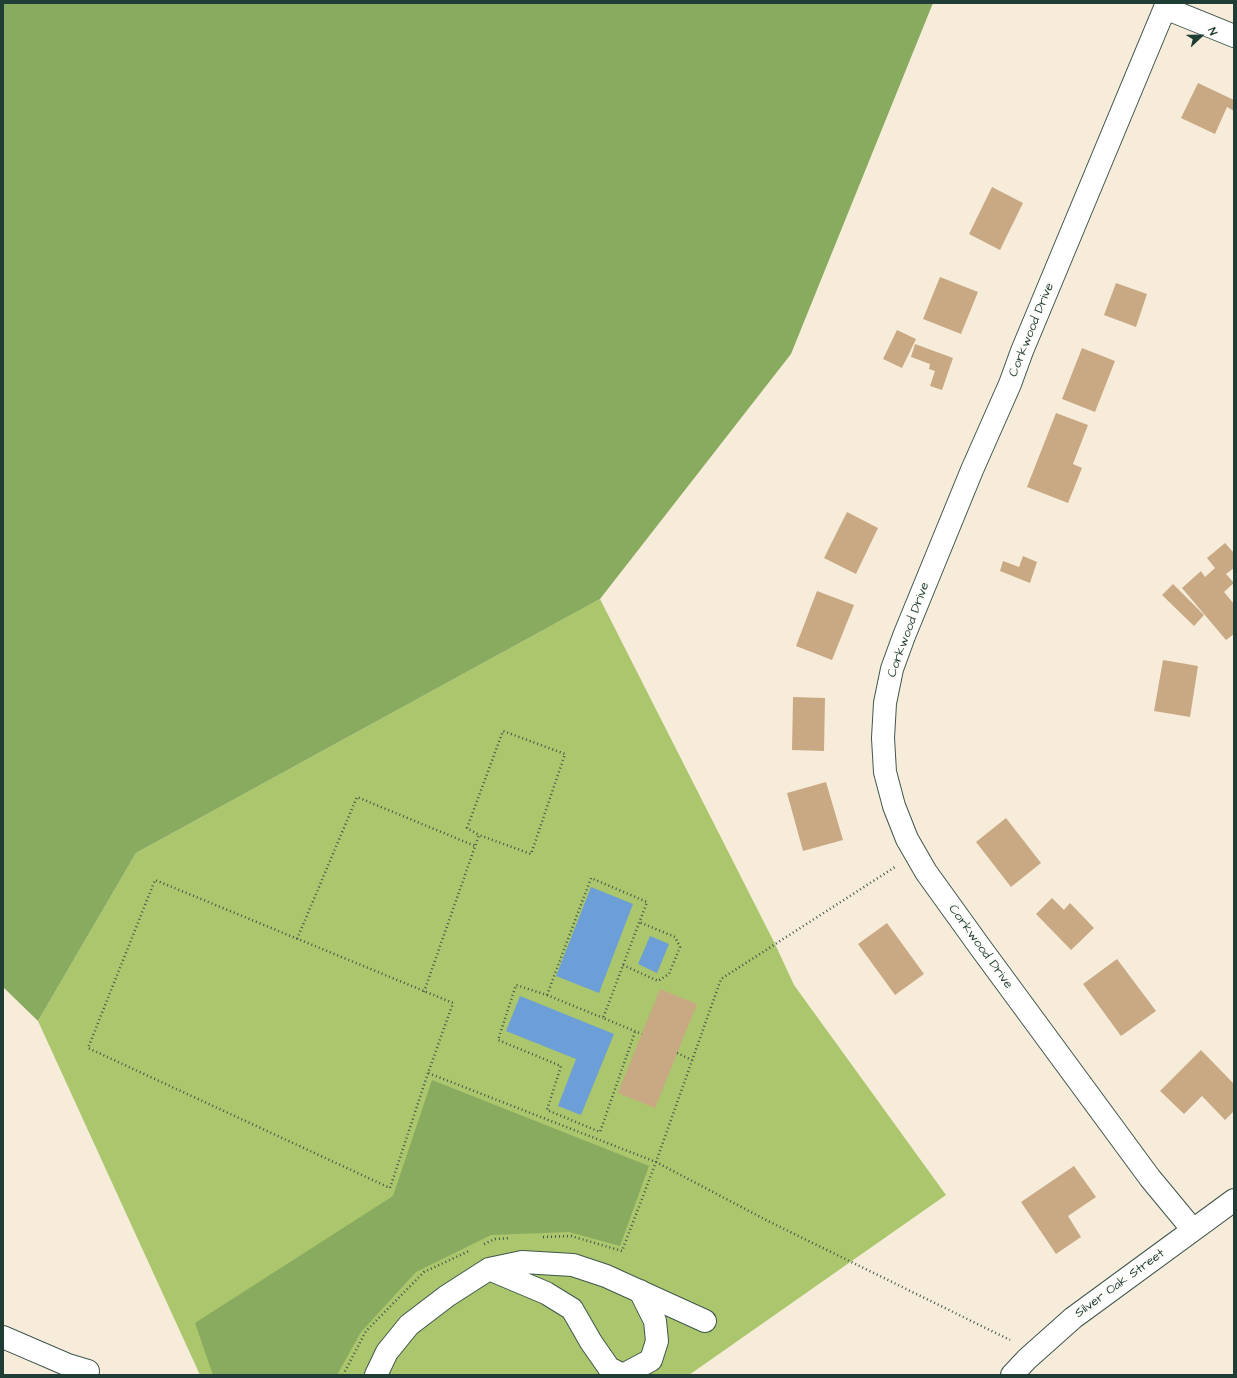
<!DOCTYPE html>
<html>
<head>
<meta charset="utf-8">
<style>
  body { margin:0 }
  #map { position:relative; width:1237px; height:1378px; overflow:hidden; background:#f7ecda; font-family:"Architects Daughter",sans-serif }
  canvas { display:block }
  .frame { position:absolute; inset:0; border:4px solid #1f3d34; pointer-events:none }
  .north { position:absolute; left:1181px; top:16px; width:40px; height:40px; -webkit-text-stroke:3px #fdfcf7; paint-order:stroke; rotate:68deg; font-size:11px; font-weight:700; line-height:16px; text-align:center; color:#1f3d34 }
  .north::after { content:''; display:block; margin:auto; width:14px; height:18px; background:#1f3d34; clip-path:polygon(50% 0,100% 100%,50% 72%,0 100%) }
</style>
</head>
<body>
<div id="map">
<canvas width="1237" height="1378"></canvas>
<div class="frame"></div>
<div class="north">N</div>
</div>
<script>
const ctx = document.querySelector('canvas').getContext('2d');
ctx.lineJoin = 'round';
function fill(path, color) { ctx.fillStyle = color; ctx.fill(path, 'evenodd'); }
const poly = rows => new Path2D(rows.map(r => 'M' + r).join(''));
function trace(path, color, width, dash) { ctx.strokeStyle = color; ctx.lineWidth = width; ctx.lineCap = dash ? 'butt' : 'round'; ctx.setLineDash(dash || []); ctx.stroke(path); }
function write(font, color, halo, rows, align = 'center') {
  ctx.font = font + ' "Architects Daughter",sans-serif'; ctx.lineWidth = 3.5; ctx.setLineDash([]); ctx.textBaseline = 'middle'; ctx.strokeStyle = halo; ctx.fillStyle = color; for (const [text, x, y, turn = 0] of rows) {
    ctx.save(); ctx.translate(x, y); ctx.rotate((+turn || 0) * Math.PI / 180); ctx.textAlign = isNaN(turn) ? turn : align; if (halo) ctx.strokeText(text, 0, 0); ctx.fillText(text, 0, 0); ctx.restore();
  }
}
const green = poly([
  [600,599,775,944,794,985,946,1195,689,1375,200,1375,38,1021,136,853]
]);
const forest = poly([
  [3,3,933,3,791,354,600,599,136,853,38,1021,3,987],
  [432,1080,649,1166,620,1246,569,1232,491,1235,416,1272,361,1332,337,1375,213,1375,195,1323,393,1196]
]);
const water = poly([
  [591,887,633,904,599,993,556,976],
  [650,936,669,944,657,973,638,964],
  [520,996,614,1034,581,1115,558,1106,576,1059,506,1031]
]);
const building = poly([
  [1198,83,1234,100,1234,111,1227,107,1215,134,1181,118],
  [992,187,1023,203,1000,250,969,234],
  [940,277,978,292,961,334,923,319],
  [1116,283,1147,294,1136,327,1104,315],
  [897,330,916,339,902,368,883,359],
  [915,344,953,358,942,390,930,386,935,371,929,369,930,364,911,357],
  [1082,348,1115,361,1095,412,1062,399],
  [1056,413,1088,425,1073,464,1082,468,1068,503,1027,487],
  [847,512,878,528,856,574,824,558],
  [1225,543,1234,553,1234,568,1226,574,1234,583,1224,592,1234,604,1234,634,1226,640,1182,588,1201,571,1205,577,1215,568,1207,558],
  [1023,556,1037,562,1030,583,1000,571,1003,561,1019,567],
  [1173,584,1204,615,1194,626,1162,595],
  [817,591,854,605,832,660,796,646],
  [1163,660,1198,666,1190,717,1154,711],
  [793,697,825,698,824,751,792,750],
  [826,782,843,840,803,851,787,793],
  [1006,818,1041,863,1011,887,976,842],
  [1052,898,1064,910,1070,903,1094,928,1071,950,1036,914],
  [887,923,924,974,895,995,858,944],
  [1117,959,1156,1011,1121,1036,1083,984],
  [660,989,697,1004,655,1108,618,1093],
  [1201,1050,1234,1084,1234,1111,1225,1120,1202,1096,1184,1114,1160,1091],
  [1074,1166,1096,1197,1068,1216,1081,1237,1056,1254,1021,1202]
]);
const path = poly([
  [297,939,357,797,475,846],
  [623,965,658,981,669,974,680,947,675,937,639,922],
  [424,992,479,835,531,854,565,754,503,731,467,828,479,835],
  [547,995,603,1018],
  [635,1032,600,1132,547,1110,561,1066,498,1040,516,985,547,995,591,878,647,902,603,1018,642,1034],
  [677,1053,692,1060],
  [428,1073,390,1188,88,1048,155,880,453,1003,428,1073,656,1162,768,1221,1010,1340],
  [543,1237,571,1236,622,1251,656,1162,721,979,895,867],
  [484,1244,495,1239,510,1238],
  [343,1375,366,1331,424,1272,469,1251]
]);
const minor = poly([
  [1167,3,1022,351,1010,384,972,470,904,636,892,669,885,703,883,738,885,772,894,806,907,839,926,872,980,947,1150,1178,1193,1230],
  [1165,8,1234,36],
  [489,1269,546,1293,572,1309,591,1342,609,1368,623,1375,651,1360,657,1341,655,1321,640,1291],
  [3,1337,68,1365,88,1371],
  [376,1375,387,1352,409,1325,447,1296,489,1269,522,1262,573,1265,606,1276,705,1321],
  [1012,1375,1027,1359,1073,1318,1234,1200]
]);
const streetNames = [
  ["Corkwood Drive",1032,330,-68],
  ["Corkwood Drive",909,630,-70],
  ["Corkwood Drive",980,947,54],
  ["Silver Oak Street",1120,1284,-36]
];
fill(green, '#abc66c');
fill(forest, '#88ab60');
fill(water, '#6c9fd7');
fill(building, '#c9a983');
trace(minor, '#3f574d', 24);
trace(path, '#3f574d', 2.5, [1, 3]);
trace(minor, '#fff', 22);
write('13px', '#1f3d34', '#fdfcf7', streetNames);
</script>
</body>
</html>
